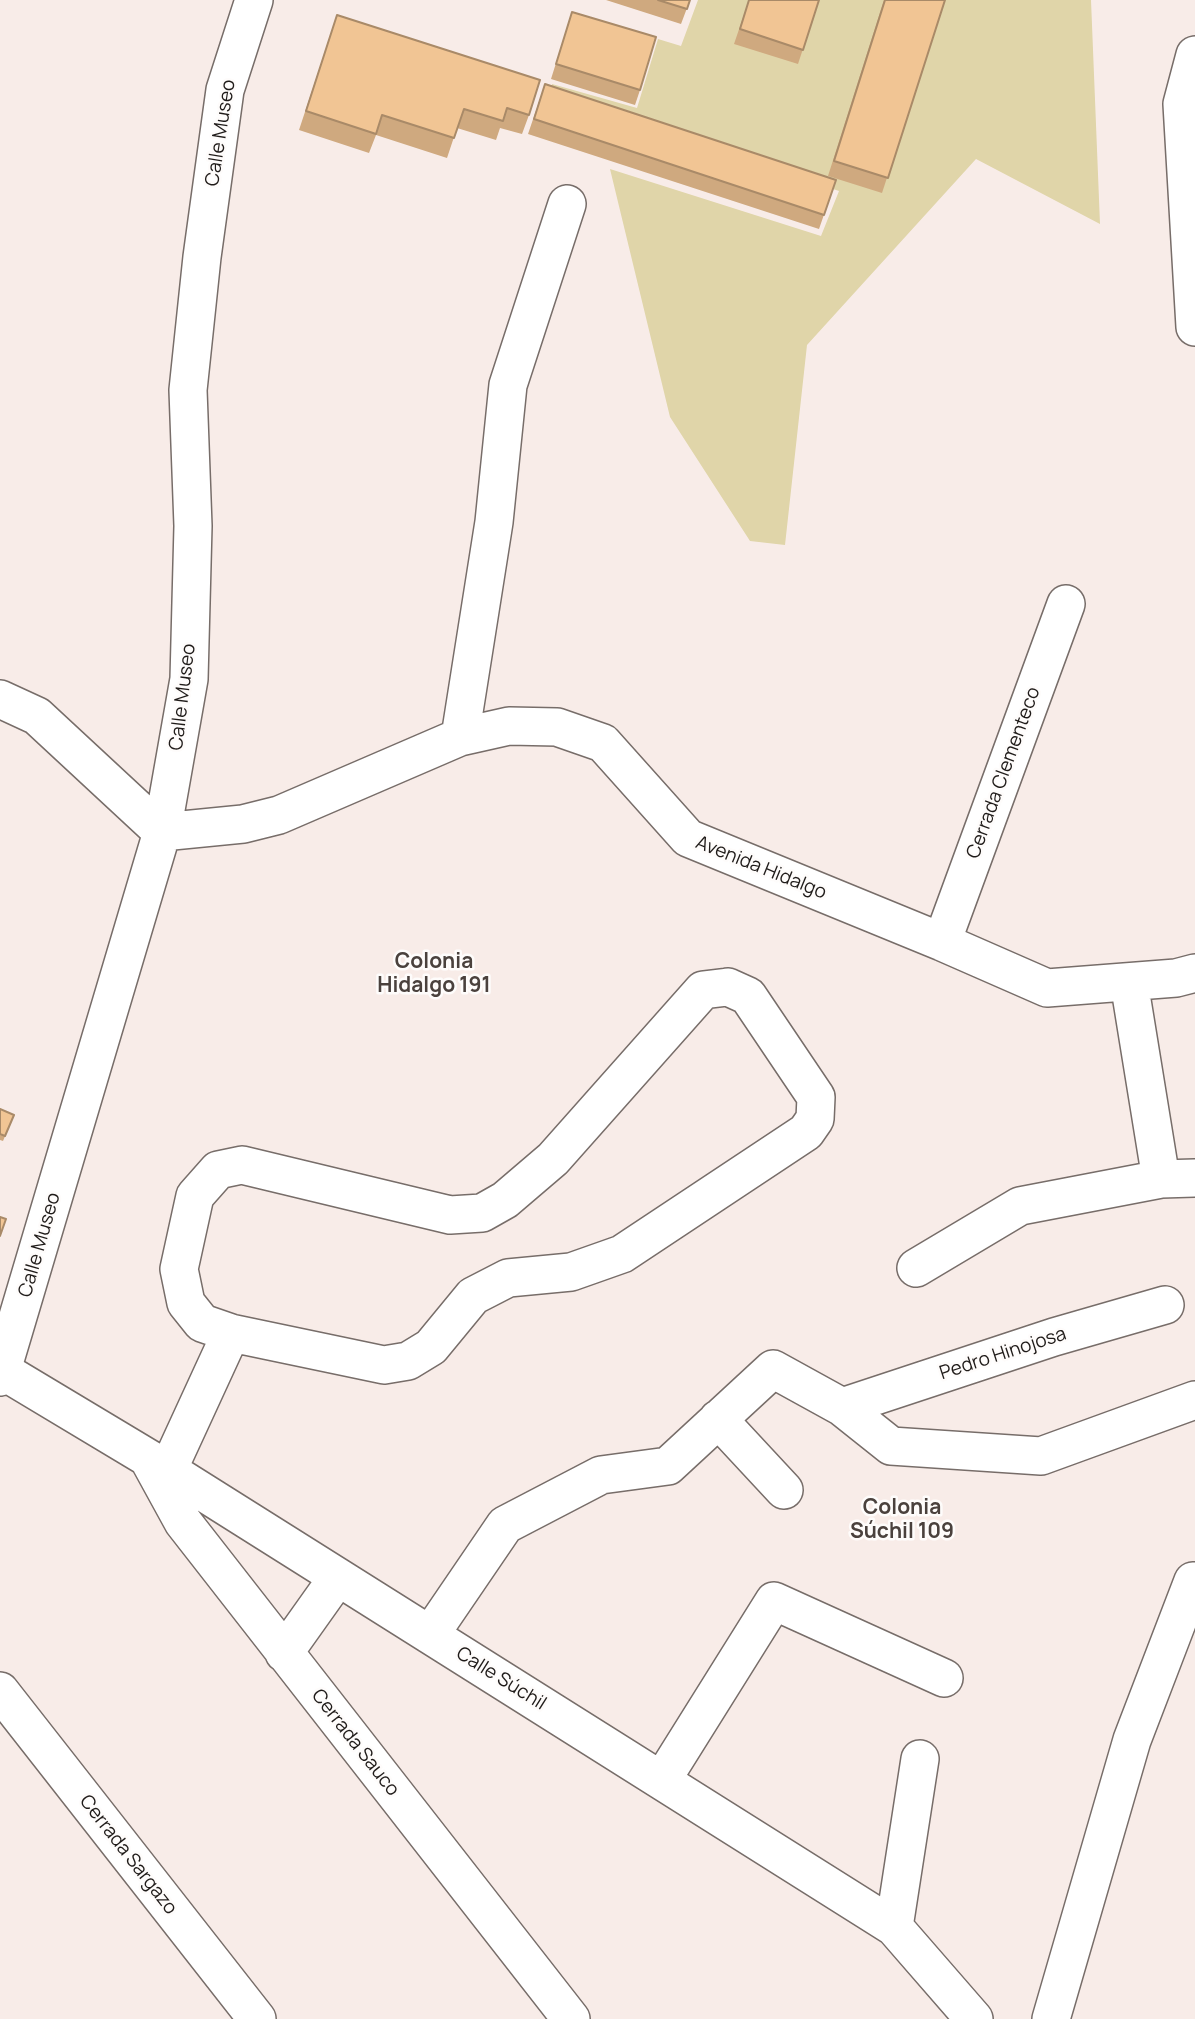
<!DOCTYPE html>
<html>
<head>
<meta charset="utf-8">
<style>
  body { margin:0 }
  canvas { display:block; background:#f8ece8 }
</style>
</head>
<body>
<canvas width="1195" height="2019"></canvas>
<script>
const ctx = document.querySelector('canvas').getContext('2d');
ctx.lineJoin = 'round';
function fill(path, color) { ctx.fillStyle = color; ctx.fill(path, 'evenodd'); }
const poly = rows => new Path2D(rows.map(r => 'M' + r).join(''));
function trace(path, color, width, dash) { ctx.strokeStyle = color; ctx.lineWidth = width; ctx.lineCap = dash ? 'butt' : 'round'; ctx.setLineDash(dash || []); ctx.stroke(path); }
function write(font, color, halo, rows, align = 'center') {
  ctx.font = font + ' Manrope,sans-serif'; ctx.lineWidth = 5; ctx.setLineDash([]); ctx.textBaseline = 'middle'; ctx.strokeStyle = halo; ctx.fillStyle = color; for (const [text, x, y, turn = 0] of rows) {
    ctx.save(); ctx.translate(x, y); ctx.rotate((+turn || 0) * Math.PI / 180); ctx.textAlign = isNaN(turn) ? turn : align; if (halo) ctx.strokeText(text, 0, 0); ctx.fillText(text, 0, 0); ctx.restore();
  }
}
const green = poly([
  [698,0,1091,0,1100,224,976,159,807,345,785,545,750,541,670,417,610,169,821,236,839,191,548,96,552,84,637,108,658,39,681,46]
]);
const minor = poly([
  [1195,55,1182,104,1195,327],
  [0,699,37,716,162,832,243,824,279,815,460,737,509,726,557,727,603,743,688,838,942,942,1047,988,1176,978,1195,973],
  [460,737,494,522,508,385,567,204],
  [942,942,1066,604],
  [1129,982,1161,1179],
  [728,987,748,996,816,1097,815,1119,806,1132,622,1254,571,1272,508,1278,473,1296,431,1347,408,1361,384,1365,231,1333,202,1323,186,1303,179,1269,195,1196,218,1170,242,1165,450,1215,482,1213,505,1200,553,1159,703,990,728,987],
  [916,1268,1020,1206,1161,1179,1195,1178],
  [3,1371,168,1470,894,1927,974,2019],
  [0,1377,162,832,189,679,193,526,188,390,202,257,225,90,254,0],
  [842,1407,1054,1337,1165,1305],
  [718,1419,784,1490],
  [149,1460,183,1522,571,2019],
  [168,1470,231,1333],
  [430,1635,505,1525,601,1475,668,1466,773,1369,842,1407,891,1446,1041,1456,1195,1400],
  [284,1653,338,1577],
  [0,1691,257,2019],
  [662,1780,774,1601,944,1678],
  [894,1927,920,1759],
  [1051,2019,1132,1740,1193,1581]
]);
const wall = poly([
  [606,0,690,0,681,24],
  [749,0,819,0,798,64,734,44],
  [884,0,945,0,882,193,828,176],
  [572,12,640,90,635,105,551,79],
  [337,15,529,115,522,134,500,128,496,140,457,128,447,158,376,135,369,153,299,130],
  [545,84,836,180,819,229,528,134],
  [0,1109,14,1115,3,1141,0,1140]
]);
const building = poly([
  [658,0,690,0,687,9,658,0],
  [749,0,819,0,803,50,740,29,749,0],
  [885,0,945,0,888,178,834,161,885,0],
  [572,12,656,37,640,90,556,64,572,12],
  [337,15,540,80,529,115,507,108,503,121,464,109,454,138,382,115,376,134,306,111,337,15],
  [545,84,836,180,824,215,534,119,545,84],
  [0,1109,14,1115,5,1136,0,1134,0,1109],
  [0,1217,6,1219,0,1236,0,1217]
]);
const streetNames = [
  ["Calle Museo",221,133,-81],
  ["Calle Museo",183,697,-83],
  ["Cerrada Clementeco",1004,773,-70],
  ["Avenida Hidalgo",761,868,22],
  ["Calle Museo",40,1245,-74],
  ["Pedro Hinojosa",1003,1354,-18],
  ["Calle Súchil",501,1679,32],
  ["Cerrada Sauco",355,1743,52],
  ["Cerrada Sargazo",128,1855,52]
];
const neighbourhoodNames = [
  ["Colonia",434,962],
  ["Hidalgo 191",434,986],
  ["Colonia",902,1508],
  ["Súchil 109",902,1532]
];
fill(green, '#e0d5a9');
trace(minor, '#776d69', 40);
trace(minor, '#fff', 37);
fill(wall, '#cfa97f');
fill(building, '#f1c594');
trace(building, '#a98a68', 2);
write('19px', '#1f1b19', '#fefcfb', streetNames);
write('bold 21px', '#4a413d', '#fefcfb', neighbourhoodNames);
</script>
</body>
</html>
